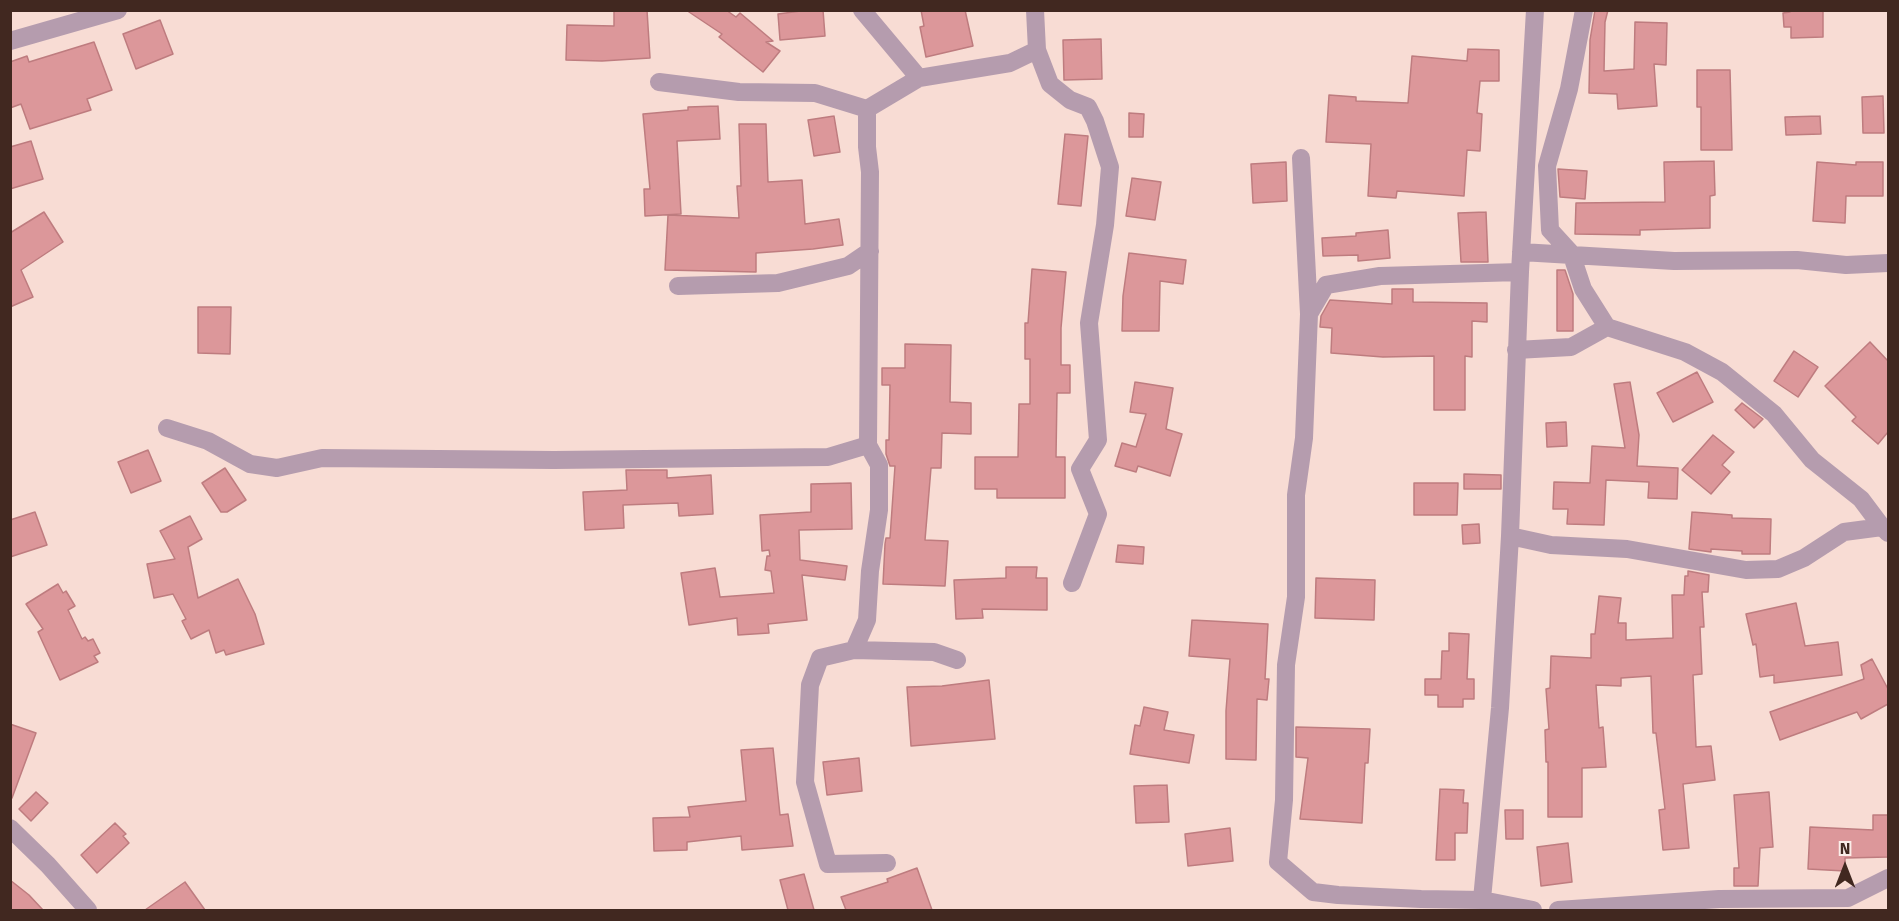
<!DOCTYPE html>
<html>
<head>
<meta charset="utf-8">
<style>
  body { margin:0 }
  #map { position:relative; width:1899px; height:921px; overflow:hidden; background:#f8dcd4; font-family:"Fira Sans",sans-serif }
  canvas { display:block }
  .frame { position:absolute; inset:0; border:12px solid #412820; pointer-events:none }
  .north { position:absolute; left:1815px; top:837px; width:60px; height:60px; -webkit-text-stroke:4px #fbede9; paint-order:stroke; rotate:0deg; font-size:16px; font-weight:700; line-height:24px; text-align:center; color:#412820 }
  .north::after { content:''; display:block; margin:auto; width:21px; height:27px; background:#412820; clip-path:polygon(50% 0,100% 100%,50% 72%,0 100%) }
</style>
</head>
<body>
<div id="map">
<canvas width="1899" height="921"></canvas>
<div class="frame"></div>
<div class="north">N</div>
</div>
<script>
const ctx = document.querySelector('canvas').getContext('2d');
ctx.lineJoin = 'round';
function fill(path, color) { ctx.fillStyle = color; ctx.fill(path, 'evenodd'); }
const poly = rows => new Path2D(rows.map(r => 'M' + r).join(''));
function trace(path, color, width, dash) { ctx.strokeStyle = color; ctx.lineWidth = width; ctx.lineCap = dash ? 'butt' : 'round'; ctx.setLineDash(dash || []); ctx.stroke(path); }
const building = poly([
  [647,10,650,58,602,61,566,60,567,25,614,26,614,11,647,10],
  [686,10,726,10,736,17,740,13,773,41,766,42,780,51,763,72,719,37,722,34,686,10],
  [808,10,823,10,825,36,780,40,778,14,808,10],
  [921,10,965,10,973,46,926,57,920,27,924,26,921,10],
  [1595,10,1608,10,1605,22,1604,71,1634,69,1635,22,1667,23,1666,65,1654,64,1657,106,1618,109,1617,94,1589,93,1590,40,1595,10],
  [1790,10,1823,10,1823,37,1791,38,1791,27,1784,27,1783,13,1790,12,1790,10],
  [160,20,173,54,136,69,123,34,160,20],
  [1101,39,1102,79,1064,80,1063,40,1101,39],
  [94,42,112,90,87,99,91,110,30,129,21,104,10,108,10,62,27,56,29,62,94,42],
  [1468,49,1499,50,1499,81,1480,81,1477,113,1482,114,1480,151,1467,150,1464,196,1397,191,1396,198,1368,196,1371,144,1326,142,1329,95,1356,97,1356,101,1408,103,1412,56,1467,61,1468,49],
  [1697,70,1730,70,1732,150,1701,150,1701,107,1697,107,1697,70],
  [1883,96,1884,133,1863,133,1862,97,1883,96],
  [718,106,720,139,677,141,681,214,645,216,644,189,650,189,643,114,688,110,688,107,718,106],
  [1129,113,1144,114,1143,137,1129,137,1129,113],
  [834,116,840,152,814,156,808,120,834,116],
  [1820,116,1821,134,1786,135,1785,117,1820,116],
  [739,124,766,124,768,182,802,180,805,224,839,219,843,245,813,249,756,253,756,272,665,270,668,215,739,218,737,186,741,186,739,124],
  [1065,134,1088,136,1081,206,1058,204,1065,134],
  [31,141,43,179,10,189,10,147,31,141],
  [1714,161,1715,195,1710,196,1710,228,1640,230,1640,235,1575,234,1576,203,1665,202,1664,162,1714,161],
  [1286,162,1287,201,1253,203,1251,164,1286,162],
  [1817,162,1856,165,1856,162,1883,162,1883,196,1846,196,1845,223,1813,221,1817,162],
  [1558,169,1587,171,1585,199,1560,197,1558,169],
  [1132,178,1161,182,1155,220,1126,216,1132,178],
  [44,212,63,242,21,270,33,297,10,307,10,233,44,212],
  [1486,212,1488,262,1461,262,1458,213,1486,212],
  [1388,230,1390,258,1358,261,1358,255,1323,256,1322,238,1356,236,1356,233,1388,230],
  [1129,253,1186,260,1183,284,1160,281,1159,331,1122,331,1123,296,1129,253],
  [1032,269,1066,272,1061,328,1061,365,1070,365,1070,393,1057,393,1056,457,1065,457,1065,498,997,498,997,489,975,489,975,457,1018,457,1019,404,1030,404,1030,359,1025,359,1025,323,1028,323,1032,269],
  [1557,270,1565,270,1573,294,1573,331,1557,331,1557,270],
  [1392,289,1413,289,1413,302,1487,303,1487,322,1472,321,1472,357,1465,356,1465,410,1434,410,1434,356,1383,357,1331,353,1332,328,1320,327,1321,316,1330,300,1392,304,1392,289],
  [198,307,231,307,230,354,198,353,198,307],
  [1870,342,1888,361,1888,432,1878,444,1852,421,1856,417,1825,386,1870,342],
  [905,344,951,345,950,402,971,403,971,434,942,433,941,468,931,468,925,540,948,541,945,586,883,584,885,544,886,538,890,538,895,466,890,466,886,454,886,440,889,440,890,385,882,385,882,368,905,368,905,344],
  [1794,351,1818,367,1798,397,1774,381,1794,351],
  [1697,372,1713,402,1673,422,1657,393,1697,372],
  [1135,382,1173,388,1166,429,1182,434,1170,476,1138,466,1136,472,1115,466,1122,443,1136,447,1146,414,1130,412,1135,382],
  [1630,382,1639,435,1637,466,1678,468,1677,499,1648,498,1649,482,1606,480,1604,525,1567,524,1568,509,1553,509,1554,482,1590,483,1592,446,1625,448,1614,384,1630,382],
  [1742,403,1763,419,1754,428,1735,410,1742,403],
  [1566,422,1567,446,1547,447,1546,423,1566,422],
  [1713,435,1734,452,1722,465,1730,472,1711,494,1682,470,1713,435],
  [148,450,161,481,131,493,118,462,148,450],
  [225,468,246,500,227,512,221,512,202,483,225,468],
  [626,470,667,470,667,478,711,475,713,514,679,516,678,503,623,505,624,528,585,530,583,492,627,490,626,470],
  [1464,474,1501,475,1501,489,1464,489,1464,474],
  [851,483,852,529,799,530,800,560,847,566,845,580,802,575,807,620,768,624,769,633,738,635,737,618,689,625,681,573,715,568,720,597,774,593,771,571,765,570,767,556,770,556,769,550,762,551,760,515,811,512,811,484,851,483],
  [1414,483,1458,483,1457,515,1414,515,1414,483],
  [35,512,47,545,10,557,10,520,35,512],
  [1692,512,1732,515,1732,518,1771,519,1770,554,1742,554,1742,551,1711,549,1711,552,1689,549,1692,512],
  [190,516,202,539,188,547,198,598,238,579,255,614,264,644,226,655,224,650,216,653,209,630,191,639,182,621,186,619,173,594,154,598,147,564,175,559,160,531,190,516],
  [1479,524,1480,543,1463,544,1462,525,1479,524],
  [1118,545,1144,547,1143,564,1116,562,1118,545],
  [1006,567,1037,567,1036,578,1047,578,1047,610,982,609,983,618,956,619,954,580,1006,578,1006,567],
  [1688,571,1709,575,1708,592,1702,592,1704,627,1700,627,1702,674,1693,675,1696,747,1711,746,1715,780,1683,784,1689,848,1663,850,1659,810,1665,809,1656,733,1653,733,1651,676,1621,678,1621,686,1596,685,1599,728,1603,727,1606,767,1582,768,1582,817,1548,817,1548,762,1546,762,1545,730,1549,729,1546,689,1550,688,1551,656,1591,658,1591,634,1595,634,1599,596,1621,598,1618,623,1626,623,1626,640,1673,638,1672,595,1684,595,1685,576,1688,576,1688,571],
  [1316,578,1375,580,1374,620,1315,618,1316,578],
  [58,584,63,593,66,591,75,606,68,610,82,639,85,637,88,641,93,639,100,653,94,656,98,662,60,680,38,632,43,629,26,604,58,584],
  [1796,603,1805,646,1838,642,1842,675,1774,683,1774,675,1760,677,1756,644,1753,645,1746,614,1796,603],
  [1192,620,1268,624,1265,679,1269,679,1267,700,1257,699,1256,760,1226,759,1226,711,1230,659,1189,656,1192,620],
  [1449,633,1469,634,1467,679,1474,679,1474,699,1463,699,1463,707,1438,707,1438,695,1425,695,1425,679,1441,679,1442,651,1449,651,1449,633],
  [1872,659,1888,689,1888,704,1861,719,1857,712,1780,740,1770,712,1864,679,1861,665,1872,659],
  [989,680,995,739,911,746,907,687,942,686,989,680],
  [1144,707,1168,712,1164,730,1194,735,1189,763,1130,754,1135,725,1140,726,1144,707],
  [10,724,36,733,12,798,10,797,10,724],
  [1296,727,1370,729,1368,763,1365,763,1362,823,1300,819,1308,758,1296,757,1296,727],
  [773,748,780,815,788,814,793,846,742,850,741,836,687,842,687,850,654,851,653,818,690,817,688,807,746,801,741,750,773,748],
  [859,758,862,791,827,795,823,762,859,758],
  [1167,785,1169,822,1136,823,1134,786,1167,785],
  [1440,789,1464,790,1463,803,1468,803,1467,833,1455,833,1455,860,1436,860,1440,789],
  [36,792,48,803,31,821,19,809,36,792],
  [1769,792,1773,847,1760,848,1758,886,1734,886,1734,868,1739,868,1734,795,1769,792],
  [1505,810,1523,810,1523,839,1506,839,1505,810],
  [1873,815,1888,815,1888,857,1845,858,1845,871,1808,869,1810,827,1873,830,1873,815],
  [115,823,126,834,123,836,129,843,97,873,81,855,115,823],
  [1230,828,1233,861,1188,866,1185,834,1230,828],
  [1568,843,1572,882,1541,886,1537,847,1568,843],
  [917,868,932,910,846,910,841,897,888,882,887,879,917,868],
  [804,874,814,910,788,910,780,880,804,874],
  [10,880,29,895,43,910,10,910,10,880],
  [185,882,205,910,145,910,185,882]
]);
const street = poly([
  [862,10,919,78],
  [1035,10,1037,50,1050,84,1070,100,1088,107,1095,121,1110,167,1105,225,1089,323,1098,440,1080,469,1098,514,1072,583],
  [1584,10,1569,89,1547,166,1550,230,1571,253,1583,289,1607,327,1685,352,1722,372,1774,414,1812,460,1861,499,1882,527,1888,533],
  [10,41,118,10],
  [659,82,739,92,815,93,867,109,919,78,1010,63,1037,50],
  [867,109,867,147,870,172,868,445,879,465,879,510,870,571,867,620,854,650,820,658,810,685,805,782,828,864,887,863],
  [1301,158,1309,314],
  [1521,252,1674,261,1797,260,1846,265,1888,263],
  [1520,272,1380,276,1326,285,1309,314,1304,438,1296,495,1296,597,1286,665,1284,800,1278,862,1313,892,1338,895,1421,899,1482,900,1533,910],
  [678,286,778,283,848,266,870,251],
  [1516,350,1571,347,1607,327],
  [167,428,208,441,250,464,277,468,322,458,554,460,828,457,868,445],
  [1510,536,1551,545,1627,549,1746,570,1778,569,1804,558,1844,532,1882,527],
  [854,650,934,652,957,660],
  [10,828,48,865,88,910],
  [1481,910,1500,708,1510,536,1520,272,1535,10],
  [1558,910,1719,899,1848,898,1888,878]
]);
fill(building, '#dc979a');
trace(building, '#be7c7f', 1.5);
trace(street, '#b59cae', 18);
</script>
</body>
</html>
